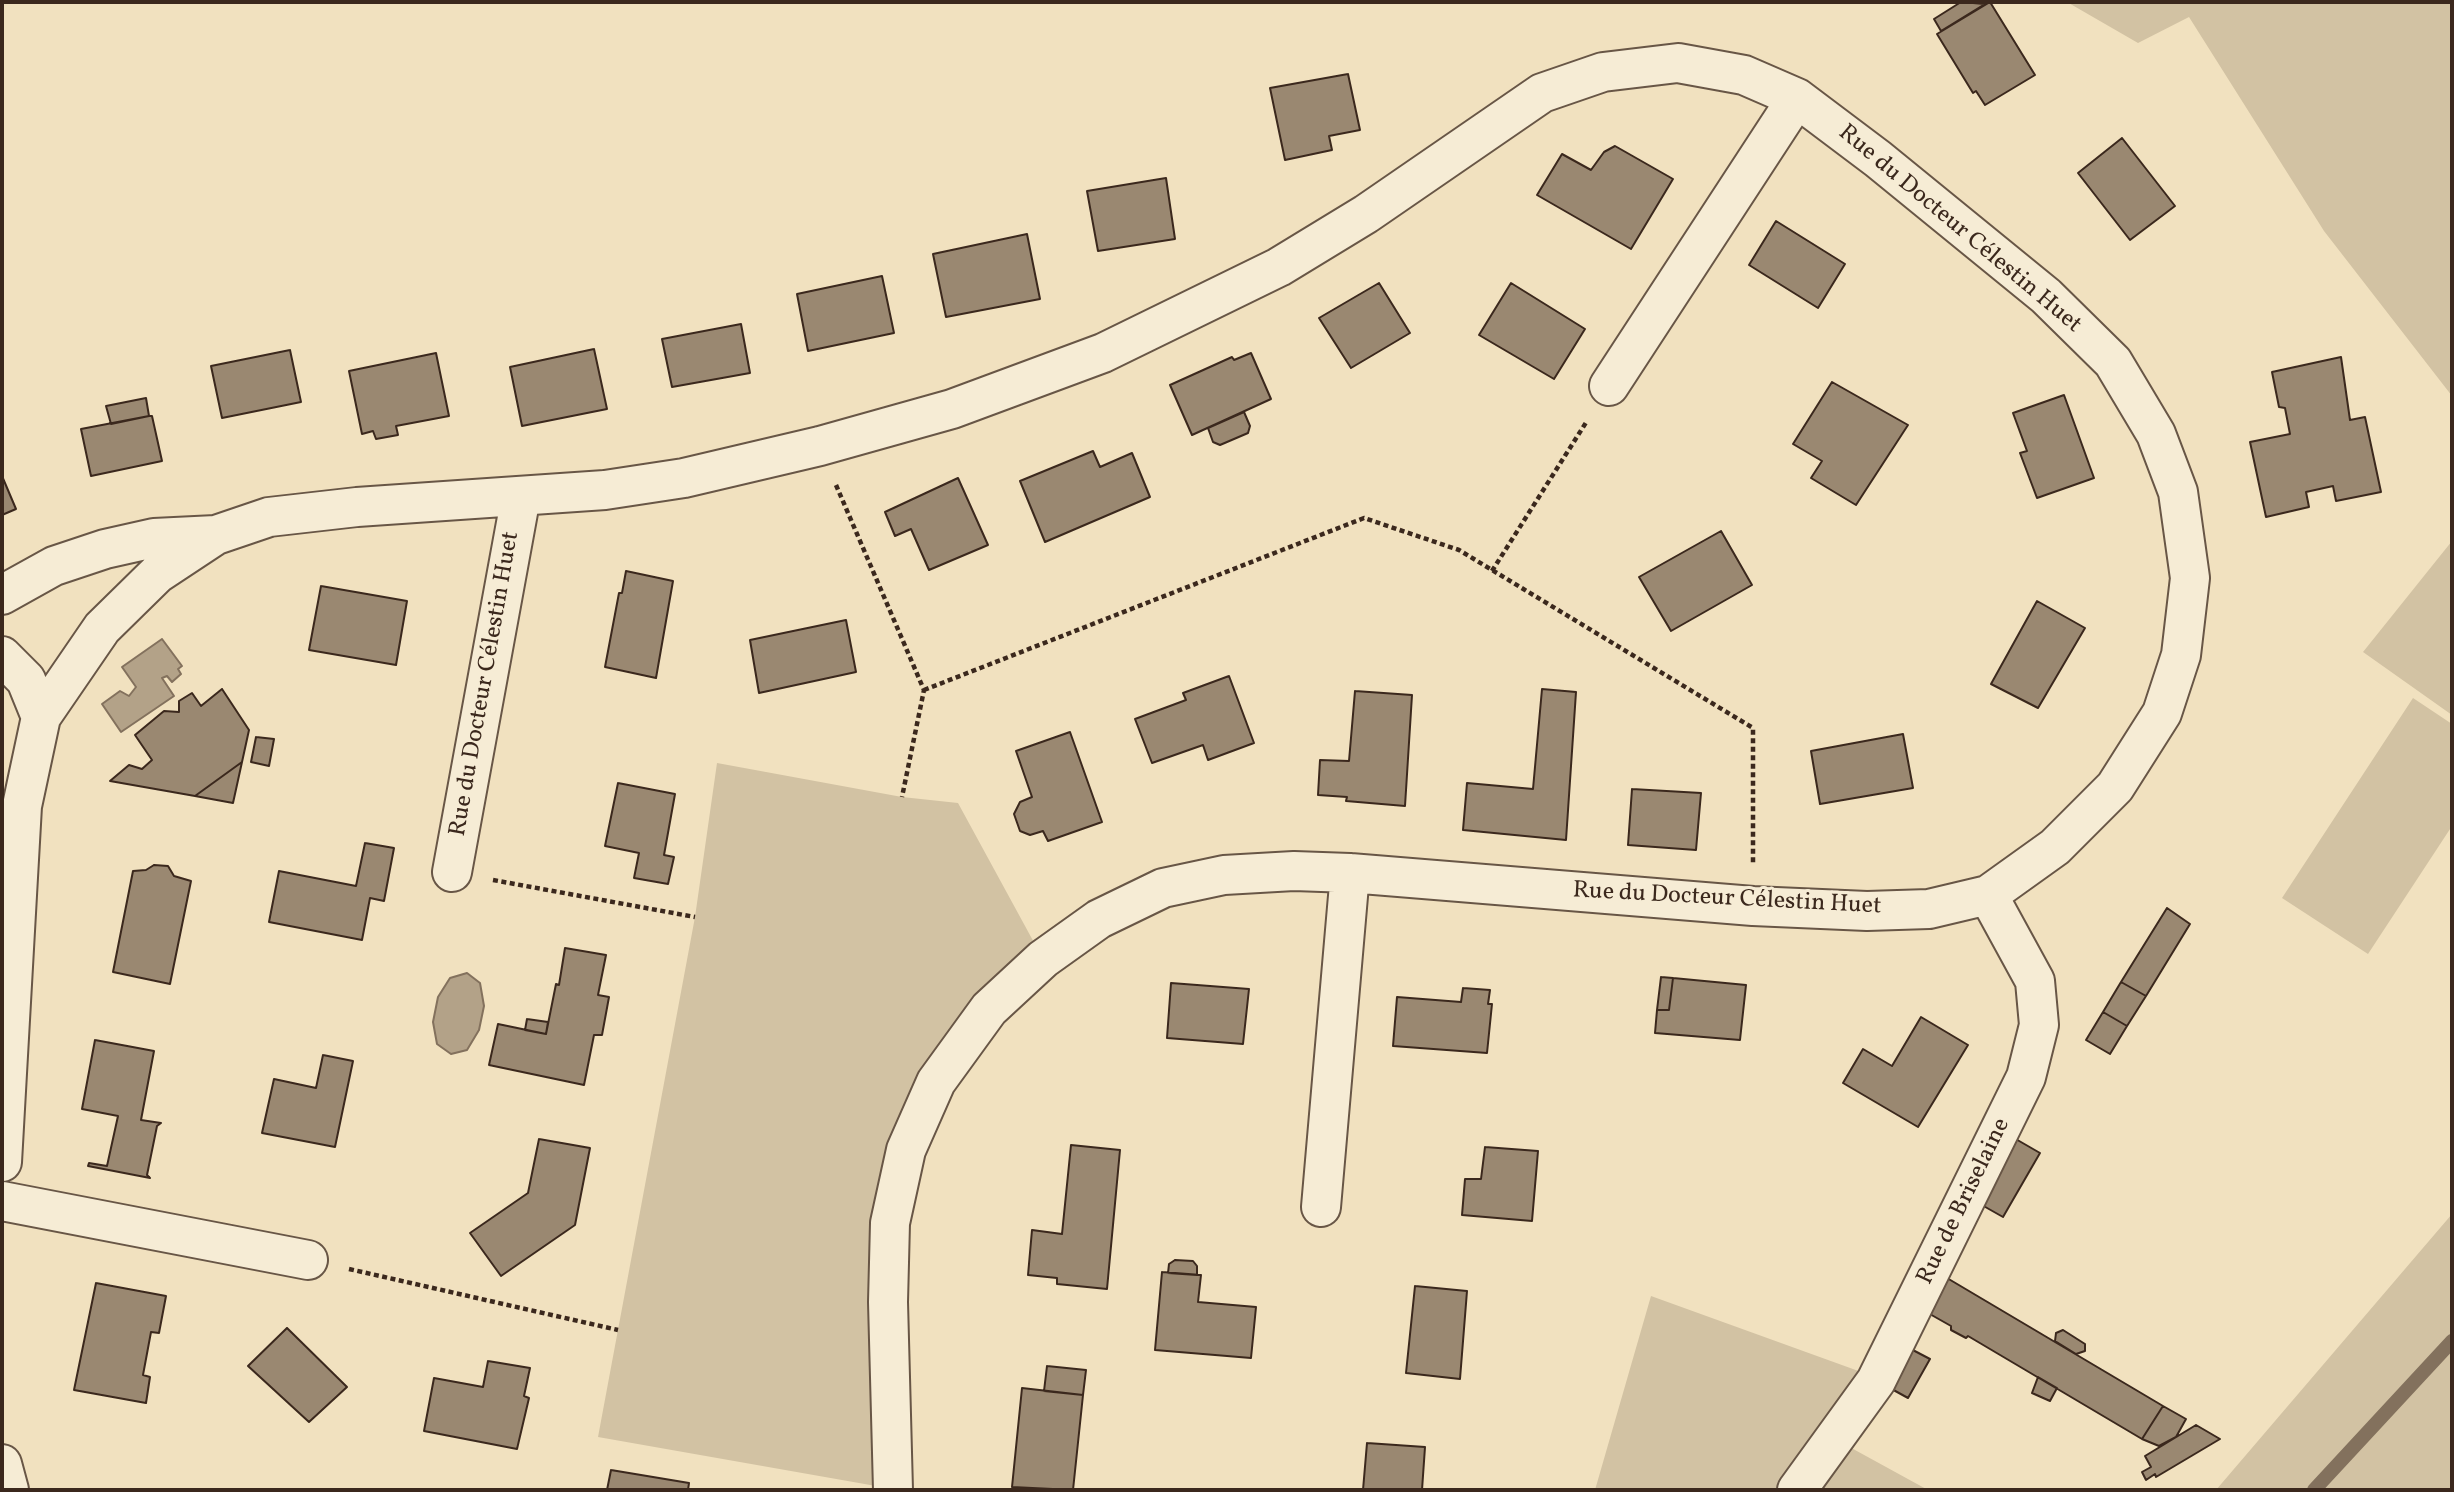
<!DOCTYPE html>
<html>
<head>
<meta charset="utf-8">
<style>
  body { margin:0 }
  #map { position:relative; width:2454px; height:1492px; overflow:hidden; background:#f1e1bf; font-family:Vollkorn,serif }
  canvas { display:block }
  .frame { position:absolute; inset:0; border:4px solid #3b281d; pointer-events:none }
</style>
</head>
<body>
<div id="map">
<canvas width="2454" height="1492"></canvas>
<div class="frame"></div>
</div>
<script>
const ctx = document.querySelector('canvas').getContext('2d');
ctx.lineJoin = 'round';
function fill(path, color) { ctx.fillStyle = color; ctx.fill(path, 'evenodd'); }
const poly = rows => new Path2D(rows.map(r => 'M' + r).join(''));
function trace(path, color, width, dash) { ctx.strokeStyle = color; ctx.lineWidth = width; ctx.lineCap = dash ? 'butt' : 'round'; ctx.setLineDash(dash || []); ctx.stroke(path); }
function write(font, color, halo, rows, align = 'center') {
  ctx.font = font + ' Vollkorn,serif'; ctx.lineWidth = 6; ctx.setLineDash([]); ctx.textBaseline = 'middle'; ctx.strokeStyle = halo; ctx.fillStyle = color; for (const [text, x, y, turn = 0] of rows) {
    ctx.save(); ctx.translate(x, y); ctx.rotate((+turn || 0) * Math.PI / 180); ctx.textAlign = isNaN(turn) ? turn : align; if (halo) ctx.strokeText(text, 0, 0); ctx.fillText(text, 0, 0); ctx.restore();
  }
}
const green = poly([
  [2067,2,2452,2,2452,396,2324,231,2189,17,2138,43],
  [2452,541,2452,715,2363,652],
  [2413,698,2452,724,2452,826,2368,954,2282,898],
  [717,763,902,797,958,803,1043,959,906,1150,893,1489,598,1437,695,917],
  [2452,1214,2452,1490,2216,1490],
  [1651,1296,1864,1373,1824,1433,1928,1490,1595,1490]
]);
const water = poly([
  [162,639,182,666,178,669,181,674,172,682,167,676,162,678,174,696,121,732,102,704,120,691,129,696,136,687,122,667,162,639],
  [467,973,480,983,484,1006,479,1030,467,1050,451,1054,437,1044,433,1022,438,997,450,978,467,973]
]);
const stream = poly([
  [2314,1490,2452,1341]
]);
const building = poly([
  [1961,2,1985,4,1941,31,1934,19,1961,2],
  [1990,2,2035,75,1985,105,1976,91,1973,93,1937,34,1990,2],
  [1348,74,1360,130,1329,136,1332,150,1285,160,1270,88,1348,74],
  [2122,138,2175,206,2130,240,2078,173,2122,138],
  [1615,146,1673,179,1631,249,1537,195,1562,154,1591,170,1604,152,1615,146],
  [1166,178,1175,239,1098,251,1087,191,1166,178],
  [1776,221,1845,264,1818,308,1749,265,1776,221],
  [1027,234,1040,299,946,317,933,254,1027,234],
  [882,276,894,333,808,351,797,294,882,276],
  [1379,283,1410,333,1351,368,1319,318,1379,283],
  [1511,283,1585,329,1554,379,1479,335,1511,283],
  [741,324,750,373,672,387,662,339,741,324],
  [594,349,607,409,522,426,510,367,594,349],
  [290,350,301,402,222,418,211,366,290,350],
  [436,353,449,416,396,426,398,435,376,439,373,431,362,434,349,371,436,353],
  [1251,353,1271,399,1192,435,1170,385,1232,357,1234,360,1251,353],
  [2341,357,2350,420,2365,417,2381,492,2336,501,2333,486,2306,492,2309,507,2266,517,2250,442,2290,434,2285,408,2279,407,2272,372,2341,357],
  [1832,382,1908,425,1856,505,1811,478,1822,461,1793,444,1832,382],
  [2064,395,2094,478,2037,498,2020,453,2027,451,2013,413,2064,395],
  [146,398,149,416,111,424,106,406,146,398],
  [1244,412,1250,426,1248,433,1220,445,1213,442,1208,428,1244,412],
  [149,416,152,416,162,461,91,476,81,429,149,416],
  [1093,451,1100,467,1132,453,1150,497,1045,542,1020,481,1093,451],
  [2,476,16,509,2,515,2,476],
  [958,478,988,545,929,570,911,529,895,536,885,512,958,478],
  [1721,531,1752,585,1671,631,1639,577,1721,531],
  [626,571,673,581,656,678,605,667,619,593,622,593,626,571],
  [321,586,407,601,396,665,309,650,321,586],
  [2037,601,2085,628,2038,708,1991,684,2037,601],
  [846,620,856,672,759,693,750,640,846,620],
  [1229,676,1254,743,1208,760,1203,745,1152,763,1135,719,1186,700,1183,693,1229,676],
  [222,689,249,730,242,762,195,796,110,781,129,765,142,769,152,760,135,735,164,711,179,712,179,701,192,693,201,706,222,689],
  [1542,689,1576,692,1566,840,1463,830,1467,783,1533,789,1542,689],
  [1355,691,1412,695,1405,806,1346,801,1347,797,1318,795,1320,760,1349,761,1355,691],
  [1070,732,1102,822,1048,841,1043,831,1030,835,1020,831,1014,814,1020,802,1032,797,1016,751,1070,732],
  [1903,734,1913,788,1820,804,1811,751,1903,734],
  [256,737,274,739,269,766,251,762,256,737],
  [242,762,233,803,195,796,242,762],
  [618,783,675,794,664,855,674,857,668,884,634,878,639,853,605,846,618,783],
  [1632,789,1701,793,1696,850,1628,845,1632,789],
  [365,843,394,848,384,901,370,898,362,940,269,922,279,871,356,886,365,843],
  [154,865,168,866,174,876,191,881,170,984,113,972,133,871,146,870,154,865],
  [2167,908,2190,924,2146,996,2121,982,2167,908],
  [565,948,606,955,598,995,609,997,602,1035,594,1035,584,1085,489,1065,498,1024,546,1034,556,984,559,985,565,948],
  [1661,977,1673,978,1669,1010,1657,1010,1661,977],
  [1673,978,1746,985,1740,1040,1655,1033,1657,1010,1669,1010,1673,978],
  [2121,982,2146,996,2127,1026,2103,1012,2121,982],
  [1171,983,1249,989,1243,1044,1167,1038,1171,983],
  [1463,988,1490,990,1488,1004,1492,1004,1487,1053,1393,1046,1397,997,1461,1002,1463,988],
  [2103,1012,2127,1026,2110,1054,2086,1040,2103,1012],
  [1921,1017,1968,1045,1918,1127,1843,1083,1863,1049,1892,1066,1921,1017],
  [527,1019,548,1022,546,1034,525,1030,527,1019],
  [95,1040,154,1051,141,1120,161,1123,157,1126,147,1175,150,1178,88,1166,89,1163,107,1166,118,1116,82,1109,95,1040],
  [323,1055,353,1061,335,1147,262,1133,274,1079,316,1088,323,1055],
  [2014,1138,2040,1153,2003,1217,1980,1204,2014,1138],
  [539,1139,590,1148,575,1225,501,1276,470,1233,528,1193,539,1139],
  [1071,1145,1120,1150,1107,1289,1057,1284,1057,1278,1028,1275,1032,1230,1062,1234,1071,1145],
  [1485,1147,1538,1151,1532,1221,1462,1215,1465,1179,1481,1179,1485,1147],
  [1175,1260,1193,1261,1197,1266,1197,1275,1168,1273,1169,1264,1175,1260],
  [1162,1272,1201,1275,1198,1302,1256,1307,1251,1358,1155,1350,1162,1272],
  [1947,1278,2163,1406,2142,1439,1968,1336,1966,1338,1951,1330,1951,1326,1928,1313,1947,1278],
  [96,1283,166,1296,159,1333,151,1332,143,1375,150,1377,146,1403,74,1390,96,1283],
  [1415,1286,1467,1291,1460,1379,1406,1373,1415,1286],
  [287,1328,347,1387,309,1422,248,1366,287,1328],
  [2063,1330,2085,1344,2085,1351,2076,1354,2055,1341,2056,1333,2063,1330],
  [1909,1348,1930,1359,1908,1398,1888,1387,1909,1348],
  [488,1361,530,1368,524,1396,529,1398,517,1449,424,1431,434,1378,483,1387,488,1361],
  [1047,1366,1086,1370,1083,1395,1044,1391,1047,1366],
  [2038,1377,2057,1388,2050,1401,2032,1393,2038,1377],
  [1022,1388,1083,1395,1073,1490,1012,1487,1022,1388],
  [2163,1406,2186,1419,2176,1437,2159,1446,2142,1439,2163,1406],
  [2196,1425,2220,1439,2156,1477,2155,1474,2146,1480,2142,1472,2151,1467,2145,1456,2196,1425],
  [1367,1443,1425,1447,1422,1490,1363,1490,1367,1443],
  [611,1470,689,1483,688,1490,607,1490,611,1470]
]);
const path = poly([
  [836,485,924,690,902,797],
  [1492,571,1587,421],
  [924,690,1364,518,1459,550,1753,728,1753,863],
  [493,880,695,917],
  [349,1269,618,1330]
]);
const street = poly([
  [1609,386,1797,98],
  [2,595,54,566,105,549,154,538,216,535],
  [2,656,26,680,41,717],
  [452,872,521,496],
  [2,1162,22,806,41,717,102,628,157,574,216,535,269,517,357,507,605,490,684,478,820,446,952,409,1103,353,1279,267,1366,214,1542,93,1603,72,1678,63,1744,75,1797,98,1878,159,2046,296,2113,362,2156,434,2178,492,2190,578,2181,655,2162,713,2115,787,2055,847,1988,895,1929,909,1867,911,1753,906,1350,873,1294,871,1224,875,1163,888,1099,919,1043,959,989,1009,936,1082,906,1150,890,1223,888,1302,893,1490],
  [2,1201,308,1260],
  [1321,1207,1350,873],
  [2,1464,9,1490],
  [1797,1490,1876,1381,2026,1077,2039,1025,2035,981,1988,895]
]);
const streetNames = [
  ["Rue du Docteur Célestin Huet",1959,230,40],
  ["Rue du Docteur Célestin Huet",486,684,-80],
  ["Rue du Docteur Célestin Huet",1727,900,3],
  ["Rue de Briselaine",1965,1202,-64]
];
fill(green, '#d2c2a3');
fill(water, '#b3a288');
trace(water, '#83715d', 2);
trace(stream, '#83715d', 14);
fill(building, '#9a8871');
trace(building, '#3b281d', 2);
trace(street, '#685646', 42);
trace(path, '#3b281d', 4.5, [5, 3.5]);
trace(street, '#f6ecd5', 38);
write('24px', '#3b281d', '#f6ecd5', streetNames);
</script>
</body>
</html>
